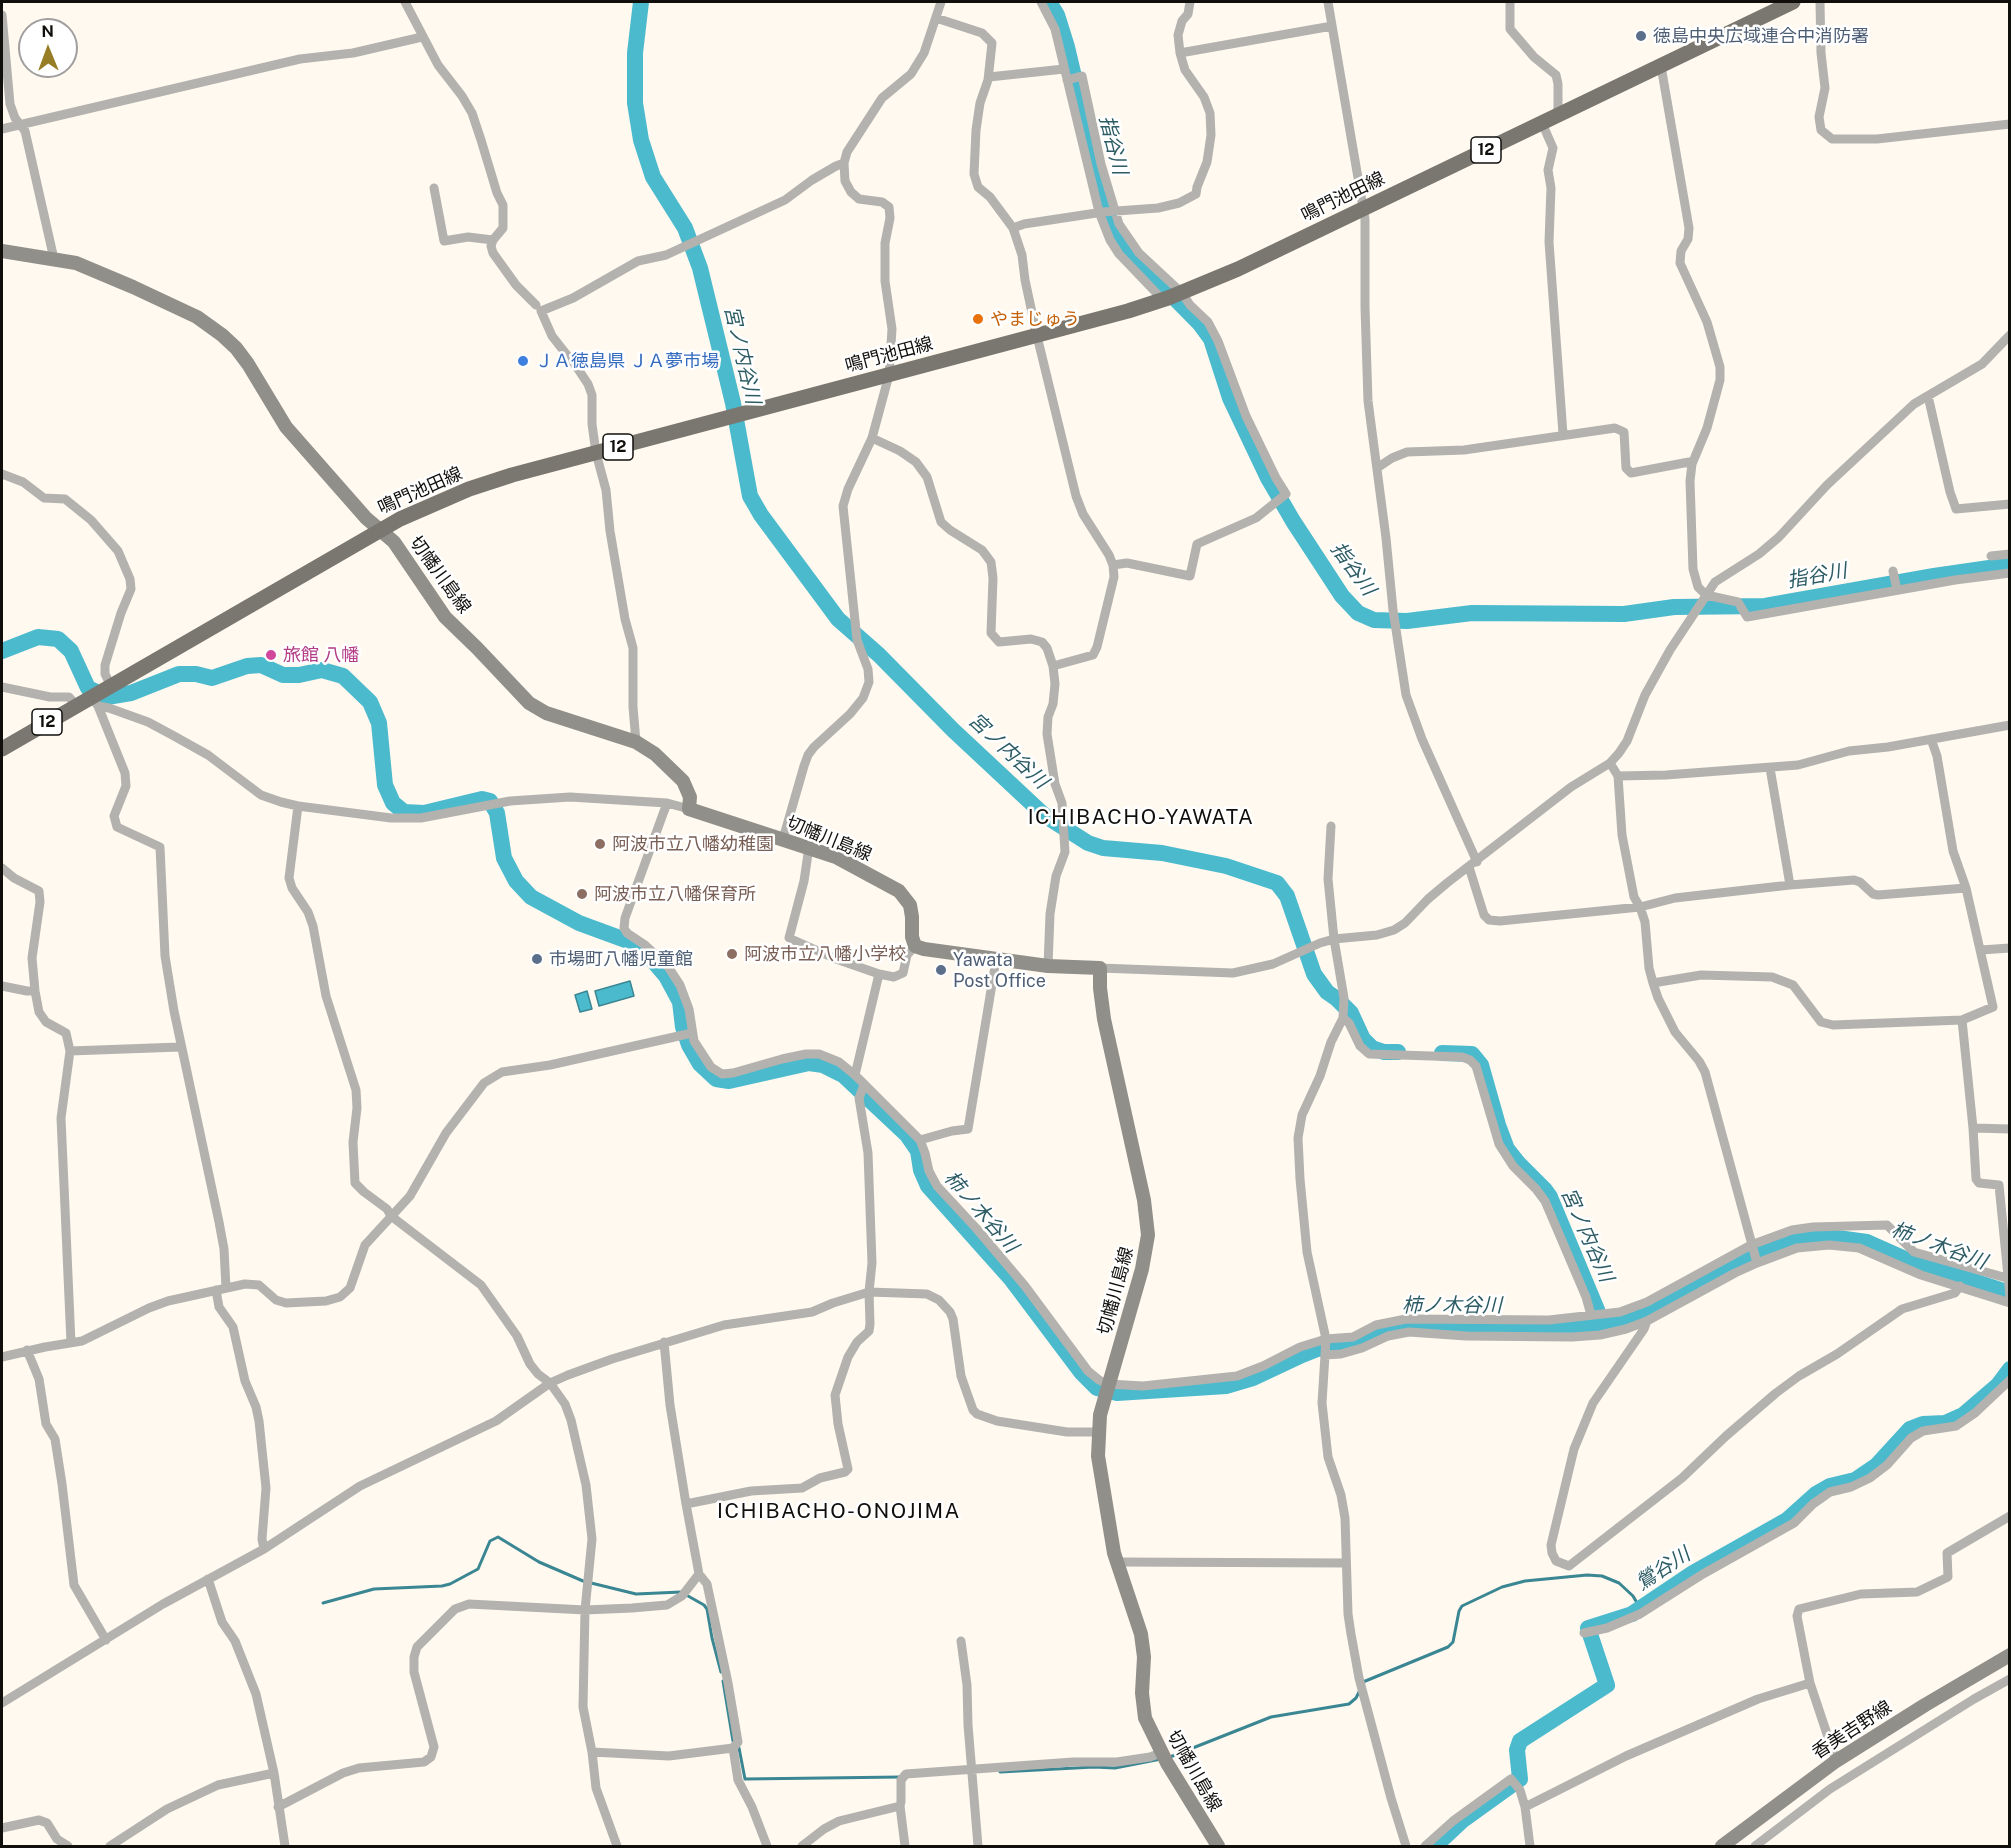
<!DOCTYPE html>
<html>
<head>
<meta charset="utf-8">
<style>
  body { margin:0 }
  #map { position:relative; width:2011px; height:1848px; overflow:hidden; background:#fff9f0; font-family:"Public Sans",sans-serif }
  canvas { display:block }
  .frame { position:absolute; inset:0; border:3px solid #110f0c; pointer-events:none }
  .north { position:absolute; left:18px; top:18px; width:60px; height:60px; box-sizing:border-box; background:#fff; border:2px solid #a09f9e; border-radius:50%; rotate:359deg; font-size:16px; font-weight:700; line-height:24px; text-align:center; color:#110f0c }
  .north::after { content:''; display:block; margin:auto; width:21px; height:27px; background:#977e26; clip-path:polygon(50% 0,100% 100%,50% 72%,0 100%) }
</style>
</head>
<body>
<div id="map">
<canvas width="2011" height="1848"></canvas>
<div class="frame"></div>
<div class="north">N</div>
</div>
<script>
const ctx = document.querySelector('canvas').getContext('2d');
ctx.lineJoin = 'round';
function fill(path, color) { ctx.fillStyle = color; ctx.fill(path, 'evenodd'); }
const poly = rows => new Path2D(rows.map(r => 'M' + r).join(''));
function trace(path, color, width, dash) { ctx.strokeStyle = color; ctx.lineWidth = width; ctx.lineCap = dash ? 'butt' : 'round'; ctx.setLineDash(dash || []); ctx.stroke(path); }
function write(font, color, halo, rows, align = 'center') {
  ctx.font = font + ' "Public Sans","Noto Sans JP",sans-serif'; ctx.lineWidth = 5; ctx.setLineDash([]); ctx.textBaseline = 'middle'; ctx.strokeStyle = halo; ctx.fillStyle = color; for (const [text, x, y, turn = 0] of rows) {
    ctx.save(); ctx.translate(x, y); ctx.rotate((+turn || 0) * Math.PI / 180); ctx.textAlign = isNaN(turn) ? turn : align; if (halo) ctx.strokeText(text, 0, 0); ctx.fillText(text, 0, 0); ctx.restore();
  }
}
const water = poly([
  [630,981,634,996,599,1006,595,991,630,981],
  [587,991,592,1009,580,1012,575,995,587,991]
]);
const stream = poly([
  [323,1603,374,1589,442,1586,450,1584,478,1569,490,1541,498,1537,539,1562,583,1581,636,1594,681,1592,704,1605,707,1609,712,1638,721,1672],
  [723,1681,733,1741,739,1748,745,1779,901,1777],
  [1363,1682,1448,1647,1453,1642,1459,1611,1462,1606,1502,1587,1525,1581,1587,1575,1602,1576,1619,1583,1633,1596,1640,1608],
  [1170,1757,1271,1717,1349,1704,1356,1698,1359,1692],
  [1000,1772,1094,1767,1115,1768,1161,1759]
]);
const river = poly([
  [641,2,635,53,635,103,641,140,653,177,685,228,700,268,733,403,750,496,761,515,838,619,879,655,953,730,1044,815,1088,843,1103,848,1162,853,1226,866,1277,883,1287,896,1314,974,1327,992,1337,999,1351,1013,1363,1039,1372,1048,1384,1052,1398,1052],
  [1049,2,1057,15,1067,47,1102,194,1113,231,1125,248,1200,324,1211,339,1230,398,1268,478,1293,521,1342,596,1358,613,1374,620,1407,621,1472,613,1624,614,1674,607,1765,606,1934,576,2010,565],
  [2,651,38,637,58,639,71,651,88,688,107,697,131,693,179,674,196,674,212,678,247,666,261,665,283,675,299,675,322,670,343,676,370,702,379,723,385,785,393,803,404,812,424,813,482,799,490,801,497,813,504,858,516,881,531,897,579,923,628,941,649,956,666,976,680,1002,683,1027,689,1045,700,1064,716,1079,729,1081,809,1063,823,1065,843,1075,907,1135,918,1151,921,1170,928,1186,1011,1279,1081,1372,1097,1388,1117,1393,1226,1386,1253,1378,1302,1355,1317,1349,1358,1343,1385,1328,1407,1324,1485,1329,1569,1328,1633,1319,1678,1297,1738,1263,1791,1242,1830,1237,1867,1242,1903,1258,2010,1293],
  [1442,1053,1472,1054,1481,1065,1498,1125,1507,1149,1519,1164,1545,1190,1550,1197,1603,1324],
  [1435,1846,1463,1820,1520,1779,1517,1750,1520,1741,1607,1685,1588,1628,1632,1614,1693,1573,1787,1520,1816,1494,1830,1486,1855,1480,1877,1465,1910,1429,1923,1424,1945,1423,1963,1415,1998,1385,2010,1369]
]);
const street = poly([
  [405,2,438,65,462,96,472,113,481,140,497,193,503,205,503,228,493,240,491,246,493,253,516,285,536,305],
  [1041,2,1055,29,1099,212,1110,240,1119,254,1163,300],
  [1328,2,1365,219,1365,307,1368,401,1386,538,1393,610,1406,695,1422,739,1477,862],
  [1510,2,1510,29,1534,57,1556,75,1558,84,1558,115],
  [1820,2,1821,53,1825,88,1819,117,1821,130,1832,139,1877,139,2010,124],
  [2,15,10,104,15,118,25,131,54,259],
  [936,18,982,33,992,43,988,80,980,103,976,130,974,174,978,187,990,197,1013,228,1022,255,1025,280,1037,336,1076,496,1083,514,1109,555,1113,565,1114,577,1097,647,1093,655,1053,666],
  [1180,53,1332,26],
  [1661,66,1689,228,1688,239,1681,251,1680,263,1707,322,1720,367,1720,380,1707,428,1692,464,1690,481,1693,569,1698,587,1706,595,1738,602,1747,617,1955,580,2010,573],
  [989,77,1064,69],
  [1067,80,1082,76,1101,164,1119,224,1139,253,1182,293,1190,305,1208,322,1218,341,1246,416,1276,478,1286,494,1256,518,1197,544,1190,576,1127,563,1113,565],
  [1542,123,1553,148,1548,170,1551,188,1549,242,1563,434],
  [2,129,300,59,353,53,422,37],
  [434,188,444,241,468,237,493,240],
  [1013,228,1024,224,1103,212,1158,208,1179,203,1196,194,1197,187,1207,162,1211,135,1210,113,1204,97,1185,70,1180,53,1178,35,1182,21,1188,14,1190,2],
  [1928,396,1950,492,1956,509,2010,504],
  [872,438,900,451,916,462,927,477,941,522,950,530,982,550,991,562,993,578,991,633,999,642,1031,639,1042,642,1047,648,1053,666,1055,684,1053,704,1048,717,1047,734,1055,784,1062,803,1065,852,1056,876,1050,914,1048,966],
  [1377,468,1392,458,1407,452,1464,450,1615,428,1624,432,1626,468,1631,473,1689,462,1692,464],
  [2,474,23,482,44,498,65,499,91,520,118,551,130,579,131,589,121,613,105,665,105,674,111,686],
  [1991,556,2010,554],
  [1893,571,1897,590],
  [2,687,50,697,69,697,76,705],
  [91,697,98,706,109,708,148,722,174,736,208,755,261,795,281,802,298,806,391,818,421,818,510,801,570,797,667,803,689,809],
  [98,706,125,773,126,786,114,816,117,827,160,847,165,956,174,1011,219,1222,224,1249,226,1288],
  [636,742,633,707,633,648,625,619,610,531,606,490,596,453,592,424,592,395,588,384,578,369,552,336,541,311,573,298,638,261,666,255,785,200,812,180,836,166,844,163],
  [1610,763,1618,776,1622,835,1634,897,1640,907,1645,922,1649,968,1653,983,1658,998,1675,1032,1699,1061,1705,1072,1757,1263],
  [1770,768,1790,885],
  [1618,776,1666,775,1798,765,1849,751,1888,747,2010,725],
  [667,803,625,918,624,928,627,933,645,945,667,965,680,985,689,1009,694,1041,711,1067,722,1074,733,1073,782,1059,806,1054,819,1054,839,1062,855,1075,920,1140,925,1153,929,1171,937,1186,976,1228,1025,1286,1088,1371,1099,1380,1108,1384,1143,1386,1237,1376,1263,1366,1300,1347,1326,1339,1353,1337,1376,1325,1406,1319,1549,1320,1620,1312,1647,1302,1751,1245,1792,1230,1813,1227,1887,1225,1914,1252,2010,1279],
  [298,806,289,878,292,888,308,912,313,926,326,996,356,1090,357,1108,353,1142,355,1183,364,1192,387,1209,391,1216,481,1285,517,1336,530,1364,538,1374,550,1383,565,1404,571,1420,586,1485,592,1539,585,1610,583,1707,592,1752,596,1788,617,1846],
  [1331,826,1328,879,1334,939,1344,998,1343,1018,1331,1042,1320,1076,1302,1115,1298,1138,1300,1179,1307,1252,1326,1339,1322,1403,1328,1457,1341,1495,1345,1518,1348,1614,1351,1634,1359,1678,1391,1798,1406,1846],
  [783,839,804,766,808,755,814,747,850,714,863,698,869,682,868,669,857,640,843,506,848,489,872,438,889,375,892,329,885,281,885,243,890,218,889,207,882,202,859,199,851,192,845,181,844,163,847,152,882,98,911,74,924,53,941,2],
  [809,847,804,881,789,938,836,959,879,974,894,977,903,973,907,955,915,946],
  [1469,867,1484,915,1489,920,1500,921,1640,907,1675,898,1790,885,1854,880,1860,882,1873,894,1878,895,1966,888],
  [2,868,14,878,39,891,40,902,32,958,35,991,39,1012,46,1022,66,1033,70,1051,61,1118,71,1343],
  [1981,950,2010,948],
  [1100,968,1233,973,1273,964,1320,943,1334,939,1377,935,1394,930,1405,923,1428,899,1447,883,1571,787,1610,763,1619,753,1627,741,1645,695,1670,650,1715,582,1759,554,1779,537,1827,485,1914,404,1982,364,2010,335],
  [1653,983,1701,975,1772,977,1793,985,1821,1022,1833,1025,1962,1020,1993,1007,1966,888,1953,851,1937,756,1931,739],
  [2,986,27,991,35,991],
  [1343,1018,1349,1023,1360,1046,1369,1054,1462,1057,1470,1060,1476,1066,1499,1144,1513,1166,1536,1189,1545,1201,1586,1297,1591,1315],
  [1962,1020,1973,1128,1976,1179,1979,1183,1999,1185,2010,1296],
  [70,1051,180,1047],
  [855,1075,879,974],
  [1973,1128,2010,1129],
  [920,1140,952,1131,968,1129,996,960],
  [216,1290,219,1307,233,1327,245,1381,256,1407,259,1421,266,1488,262,1539,264,1549],
  [1647,1321,1644,1329,1593,1403,1574,1449,1551,1545,1552,1553,1556,1561,1569,1566,1682,1478,1726,1436,1776,1393,1799,1376,1837,1354,1902,1309,1955,1293,1960,1286],
  [664,1342,670,1405,686,1504,699,1574,707,1584,728,1683,738,1742,733,1748,738,1780,752,1807,767,1846],
  [27,1350,39,1379,46,1424,55,1439,62,1484,74,1585,106,1640],
  [1325,1355,1341,1354,1362,1348,1388,1336,1409,1332,1466,1336,1572,1337,1600,1335,1626,1329,1647,1321,1735,1273,1757,1263,1797,1248,1829,1245,1859,1248,1921,1275,2010,1303],
  [2,1357,45,1347,82,1341,149,1308,168,1301,245,1284,259,1285,276,1300,286,1303,326,1301,340,1297,350,1288,365,1245,410,1196,446,1133,484,1083,502,1072,550,1065,692,1033],
  [686,1504,751,1491,802,1488,820,1478,845,1472,848,1469,838,1424,835,1395,848,1357,857,1342,869,1331,870,1324,869,1292,872,1263,868,1153,859,1098,864,1085],
  [1117,1562,1346,1563],
  [208,1579,222,1622,235,1641,256,1694,274,1773,285,1846],
  [1584,1633,1607,1628,1640,1614,1703,1574,1794,1523,1813,1504,1830,1492,1851,1487,1870,1478,1887,1465,1911,1438,1923,1431,1956,1426,1975,1413,2010,1380],
  [961,1641,967,1685,968,1725,978,1846],
  [2,1703,163,1604,264,1549,360,1486,496,1421,550,1383,568,1375,612,1359,724,1325,812,1312,833,1303,869,1292,927,1294,939,1300,950,1312,953,1319,961,1376,973,1410,977,1414,997,1421,1067,1432,1098,1432],
  [592,1752,669,1756,733,1748],
  [1836,1761,1810,1683,1797,1616,1799,1609,1861,1594,1917,1592,1948,1577,1947,1553,2010,1516],
  [900,1806,905,1846],
  [278,1807,343,1773,359,1768,424,1762,431,1757,434,1747,414,1672,414,1657,417,1647,455,1609,469,1604,585,1610,632,1608,667,1605,682,1596,699,1574],
  [1525,1807,1626,1756,1758,1699,1810,1683],
  [2,1828,39,1820,47,1823,57,1839,68,1846],
  [110,1846,167,1809,218,1785,274,1773],
  [802,1846,824,1829,839,1821,900,1806,901,1802,901,1780,906,1774,1073,1762,1117,1762,1150,1757,1161,1753],
  [1425,1846,1453,1821,1511,1779,1520,1790,1525,1807,1530,1846],
  [1755,1846,1830,1789,1974,1699,2010,1679]
]);
const secondary = poly([
  [2,251,76,263,133,287,197,317,222,335,236,348,248,364,286,427,366,518,394,542,445,617,477,648,529,703,546,713,636,742,655,754,683,781,690,797,689,809,836,857,899,891,910,905,912,917,912,937,915,946,924,949,1048,966,1100,968,1100,988,1104,1019,1144,1200,1148,1235,1142,1269,1100,1415,1098,1456,1114,1553,1141,1634,1144,1657,1142,1693,1145,1718,1167,1763,1218,1846],
  [1722,1846,1836,1761,1925,1705,2010,1655]
]);
const primary = poly([
  [2,749,400,519,469,489,512,475,1128,311,1168,298,1238,269,1793,2]
]);
const markers = [
  [1641,36,6,"#5c6f8a"],
  [978,319,6,"#e8710a"],
  [523,361,6,"#3f7fe0"],
  [271,655,6,"#d1479c"],
  [600,844,6,"#8d6e63"],
  [582,894,6,"#8d6e63"],
  [732,954,6,"#8d6e63"],
  [537,959,6,"#5c6f8a"],
  [941,970,6,"#5c6f8a"]
];
const shields = [
  [1486,150,30],
  [618,447,30],
  [47,722,30]
];
const shieldNames = [
  ["12",1486,150],
  ["12",618,447],
  ["12",47,722]
];
const serviceNames = [
  ["徳島中央広域連合中消防署",1653,36],
  ["市場町八幡児童館",549,959],
  ["Yawata",953,960],
  ["Post Office",953,981]
];
const streetNames = [
  ["鳴門池田線",1343,197,-26],
  ["鳴門池田線",889,355,-15],
  ["鳴門池田線",420,491,-24],
  ["切幡川島線",440,575,54],
  ["切幡川島線",829,839,22],
  ["切幡川島線",1116,1291,-75],
  ["香美吉野線",1852,1730,-33],
  ["切幡川島線",1194,1771,60]
];
const foodNames = [
  ["やまじゅう",990,319]
];
const shopNames = [
  ["ＪＡ徳島県 ＪＡ夢市場",535,361]
];
const hotelNames = [
  ["旅館 八幡",283,655]
];
const educationNames = [
  ["阿波市立八幡幼稚園",612,844],
  ["阿波市立八幡保育所",594,894],
  ["阿波市立八幡小学校",744,954]
];
const waterNames = [
  ["指谷川",1113,145,76],
  ["宮ノ内谷川",742,355,77],
  ["指谷川",1353,569,54],
  ["指谷川",1817,576,-10],
  ["宮ノ内谷川",1008,751,43],
  ["柿ノ木谷川",981,1212,49],
  ["宮ノ内谷川",1587,1235,66],
  ["柿ノ木谷川",1939,1246,20],
  ["柿ノ木谷川",1452,1306],
  ["鶯谷川",1663,1569,-33]
];
const quarterNames = [
  ["ICHIBACHO-YAWATA",1141,818],
  ["ICHIBACHO-ONOJIMA",839,1512]
];
fill(water, '#4bbacd');
trace(water, '#3a8793', 1.5);
trace(stream, '#3a8793', 3);
trace(river, '#4bbacd', 16);
trace(street, '#b3b2ae', 9);
trace(secondary, '#918f89', 14);
trace(primary, '#79776f', 15);
for (const [x, y, r, color] of markers) { const dot = new Path2D(); dot.arc(x, y, r, 0, 2 * Math.PI); ctx.fillStyle = color; ctx.fill(dot); trace(dot, '#fff', 2); }
for (const [x, y, w] of shields) { const box = new Path2D(); box.roundRect(x - w / 2, y - 13, w, 26, 4.5); ctx.fillStyle = '#fff'; ctx.fill(box); trace(box, '#110f0c', 1.5); }
write('bold 16px', '#110f0c', null, shieldNames);
write('18px', '#4e5e75', '#fff', serviceNames, 'left');
write('18px', '#110f0c', '#fff', streetNames);
write('18px', '#c56008', '#fff', foodNames, 'left');
write('18px', '#366cbe', '#fff', shopNames, 'left');
write('18px', '#b23c85', '#fff', hotelNames, 'left');
write('18px', '#785e54', '#fff', educationNames, 'left');
write('italic 20px', '#2d5c65', '#fff', waterNames);
ctx.letterSpacing = '1.5px';
write('21px', '#110f0c', '#fff', quarterNames);
ctx.letterSpacing = '0px';
</script>
</body>
</html>
